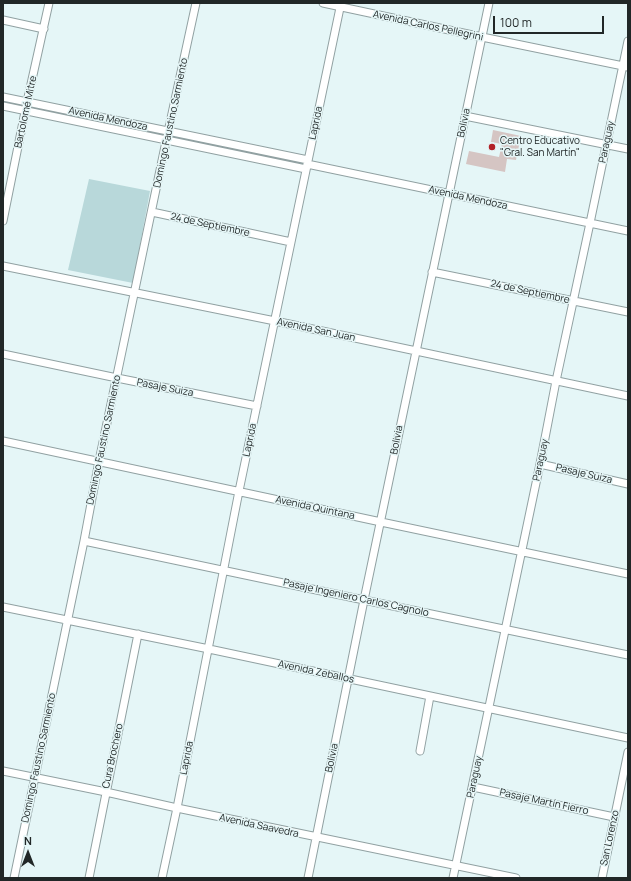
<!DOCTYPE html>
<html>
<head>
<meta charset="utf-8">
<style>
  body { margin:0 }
  #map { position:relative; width:631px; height:881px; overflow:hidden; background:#e5f6f7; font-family:Manrope,sans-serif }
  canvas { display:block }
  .frame { position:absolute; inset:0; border:4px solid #212727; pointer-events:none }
  .north { position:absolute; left:8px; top:833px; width:40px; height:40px; -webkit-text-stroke:3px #e5f6f7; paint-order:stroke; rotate:0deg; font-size:11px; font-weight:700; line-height:16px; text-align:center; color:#212727 }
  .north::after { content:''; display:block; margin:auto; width:14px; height:18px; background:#212727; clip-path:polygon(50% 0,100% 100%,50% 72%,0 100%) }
  .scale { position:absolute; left:493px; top:16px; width:111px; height:18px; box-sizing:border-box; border:2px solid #212727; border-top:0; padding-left:5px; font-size:12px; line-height:14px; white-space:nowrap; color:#212727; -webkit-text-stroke:3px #e5f6f7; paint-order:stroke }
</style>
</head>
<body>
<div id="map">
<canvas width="631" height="881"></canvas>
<div class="frame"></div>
<div class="north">N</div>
<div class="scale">100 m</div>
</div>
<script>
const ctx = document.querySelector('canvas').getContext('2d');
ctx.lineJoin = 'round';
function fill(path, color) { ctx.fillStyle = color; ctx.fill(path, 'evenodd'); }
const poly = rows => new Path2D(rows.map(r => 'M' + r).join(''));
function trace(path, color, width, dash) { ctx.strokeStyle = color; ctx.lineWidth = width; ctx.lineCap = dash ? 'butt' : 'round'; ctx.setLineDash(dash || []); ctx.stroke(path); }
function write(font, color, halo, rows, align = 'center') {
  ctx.font = font + ' Manrope,sans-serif'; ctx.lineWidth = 3; ctx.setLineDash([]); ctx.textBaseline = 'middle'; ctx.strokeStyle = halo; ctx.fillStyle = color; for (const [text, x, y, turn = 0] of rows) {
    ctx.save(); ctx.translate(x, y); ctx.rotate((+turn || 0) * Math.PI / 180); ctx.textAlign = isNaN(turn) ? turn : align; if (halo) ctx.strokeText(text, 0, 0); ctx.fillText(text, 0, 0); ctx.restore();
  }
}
const green = poly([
  [89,179,150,191,133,283,68,270]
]);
const building = poly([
  [493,130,521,136,516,160,507,159,505,172,466,164,469,151,499,157,502,144,491,142]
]);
const minor = poly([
  [323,3,482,37,628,67],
  [3,20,44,29],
  [3,97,308,160],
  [3,106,306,169],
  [465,116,628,149],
  [307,164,628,231],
  [152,212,291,242],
  [3,221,27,102,49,3],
  [3,266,275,321,628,396],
  [432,272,628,312],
  [3,354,117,378,257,406],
  [3,441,381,522,628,574],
  [540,464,628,484],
  [84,541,364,600,628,655],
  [3,607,209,649,628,738],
  [420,751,430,696],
  [3,771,106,792,177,808,516,878],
  [473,787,614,817],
  [14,878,84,541,99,461,168,132,196,3],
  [89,878,138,634],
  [162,878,177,808,239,491,341,3],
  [308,878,364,600,489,3],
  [453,878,540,464,556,381,590,223,628,41],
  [602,878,628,752]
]);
const markers = [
  [492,147,4,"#b22127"]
];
const streetNames = [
  ["Avenida Carlos Pellegrini",428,26,12],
  ["Bartolomé Mitre",26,112,-78],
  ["Avenida Mendoza",108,119,12],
  ["Domingo Faustino Sarmiento",171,123,-78],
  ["Laprida",316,123,-78],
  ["Bolivia",464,123,-78],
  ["Paraguay",607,142,-78],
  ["Avenida Mendoza",468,198,12],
  ["24 de Septiembre",210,225,12],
  ["24 de Septiembre",530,292,12],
  ["Avenida San Juan",316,330,12],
  ["Pasaje Suiza",165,388,11],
  ["Domingo Faustino Sarmiento",104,440,-78],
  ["Laprida",250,440,-78],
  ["Bolivia",397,440,-79],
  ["Paraguay",541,460,-78],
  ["Pasaje Suiza",584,474,13],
  ["Avenida Quintana",315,508,12],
  ["Pasaje Ingeniero Carlos Cagnolo",356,598,12],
  ["Avenida Zeballos",316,672,12],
  ["Cura Brochero",113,756,-78],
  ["Domingo Faustino Sarmiento",39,758,-78],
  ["Laprida",187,758,-79],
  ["Bolivia",332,758,-78],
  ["Paraguay",475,777,-78],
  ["Pasaje Martín Fierro",544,802,12],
  ["Avenida Saavedra",259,826,12],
  ["San Lorenzo",610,838,-78]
];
const poiNames = [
  ["Centro Educativo",500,141],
  ["\"Gral. San Martín\"",500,153]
];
fill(green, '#b8d8da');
fill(building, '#d5c5c3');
trace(minor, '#91a1a2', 9);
trace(minor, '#fff', 7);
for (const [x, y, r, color] of markers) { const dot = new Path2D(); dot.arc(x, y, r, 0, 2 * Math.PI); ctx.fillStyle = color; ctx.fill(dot); trace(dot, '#e5f6f7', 1.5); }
write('10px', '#212727', '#e5f6f7', streetNames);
write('10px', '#212727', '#e5f6f7', poiNames, 'left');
</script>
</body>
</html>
